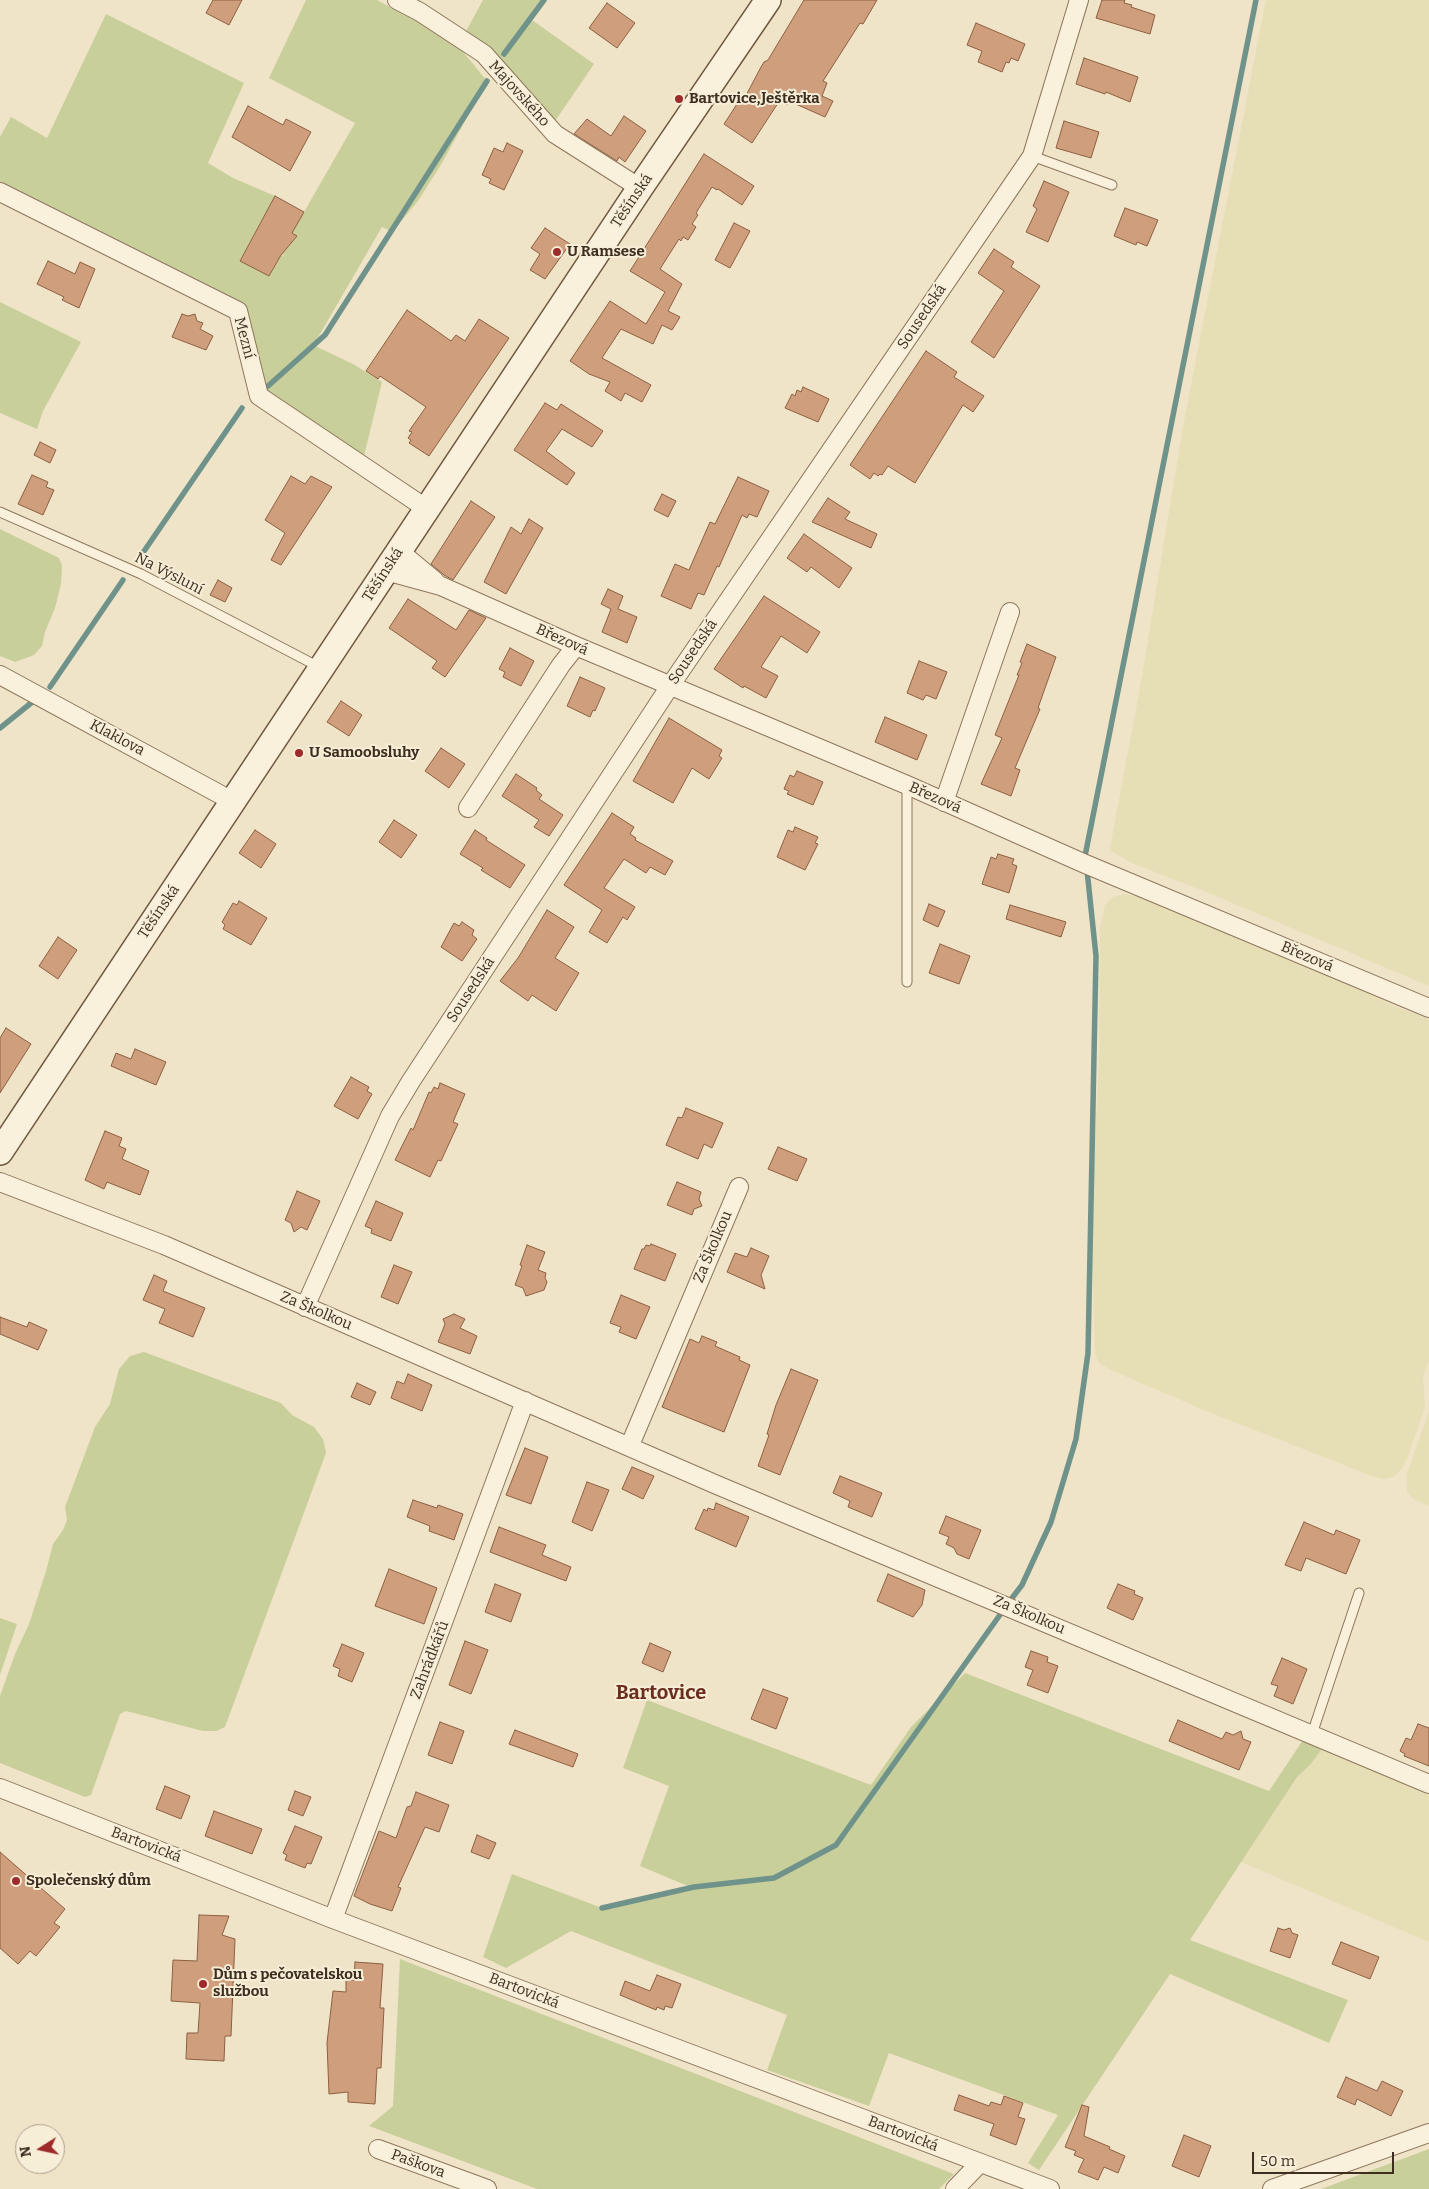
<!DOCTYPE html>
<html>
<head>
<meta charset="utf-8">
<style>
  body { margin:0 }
  #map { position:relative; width:1429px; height:2189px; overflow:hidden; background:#f0e4c8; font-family:Bitter,serif }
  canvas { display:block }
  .north { position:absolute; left:15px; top:2124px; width:50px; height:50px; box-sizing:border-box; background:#f7eed8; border:1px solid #ada18e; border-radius:50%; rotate:260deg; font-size:14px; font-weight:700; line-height:20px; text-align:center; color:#3d2e20 }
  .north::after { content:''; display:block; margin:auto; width:18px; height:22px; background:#9e2a2b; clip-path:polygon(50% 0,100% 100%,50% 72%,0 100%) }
  .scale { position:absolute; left:1252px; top:2152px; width:142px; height:22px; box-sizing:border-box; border:2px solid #3d2e20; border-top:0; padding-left:6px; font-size:15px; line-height:18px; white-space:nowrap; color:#3d2e20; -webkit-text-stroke:4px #f7eed8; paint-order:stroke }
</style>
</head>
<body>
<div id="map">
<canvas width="1429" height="2189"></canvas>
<div class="north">N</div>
<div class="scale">50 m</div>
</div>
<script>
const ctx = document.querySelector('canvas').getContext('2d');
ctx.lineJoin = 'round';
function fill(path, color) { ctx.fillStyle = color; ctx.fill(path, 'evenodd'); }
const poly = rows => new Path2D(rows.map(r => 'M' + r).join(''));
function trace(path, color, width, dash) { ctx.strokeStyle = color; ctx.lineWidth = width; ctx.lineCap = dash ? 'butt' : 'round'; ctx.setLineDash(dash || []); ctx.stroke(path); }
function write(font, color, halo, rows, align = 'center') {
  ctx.font = font + ' Bitter,serif'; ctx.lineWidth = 4; ctx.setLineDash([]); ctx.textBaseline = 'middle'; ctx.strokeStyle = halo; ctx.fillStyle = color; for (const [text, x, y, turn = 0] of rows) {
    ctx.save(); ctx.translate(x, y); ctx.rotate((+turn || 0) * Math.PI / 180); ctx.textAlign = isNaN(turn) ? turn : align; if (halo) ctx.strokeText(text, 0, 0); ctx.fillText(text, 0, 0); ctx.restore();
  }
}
const farmland = poly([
  [1266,0,1429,0,1429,986,1204,891,1132,863,1111,851,1110,848,1141,682,1184,421],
  [1123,894,1142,897,1326,972,1389,1004,1429,1019,1429,1361,1423,1376,1425,1407,1407,1459,1402,1469,1393,1477,1382,1479,1369,1475,1199,1408,1113,1371,1099,1363,1095,1354,1091,1210,1099,1067,1100,928,1105,905,1113,897],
  [1429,1411,1429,1506,1413,1499,1407,1491,1407,1474],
  [1322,1749,1429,1795,1429,1942,1241,1862,1297,1777,1310,1765]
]);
const green = poly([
  [306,0,377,0,455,42,487,81,442,163,418,201,392,232,382,227,316,341,315,346,353,364,382,382,363,460,259,390,241,308,0,184,0,137,11,117,47,138,106,14,244,83,208,163,233,178,275,196,240,260,269,276,281,255,286,257,281,254,297,236,292,233,355,123,269,78],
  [483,0,544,0,532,20,594,64,551,127,464,35],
  [0,302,81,342,43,411,37,429,0,413],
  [0,529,59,558,62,566,61,584,55,608,45,632,42,646,34,655,15,662,0,656],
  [144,1352,281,1403,292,1415,314,1427,323,1439,326,1453,225,1727,216,1731,203,1731,126,1711,120,1714,91,1795,85,1797,0,1763,0,1696,15,1654,29,1624,46,1571,53,1544,63,1530,67,1520,65,1507,95,1427,110,1404,119,1369,130,1356],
  [0,1618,17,1624,0,1675],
  [965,1673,1269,1791,1303,1740,1322,1749,1310,1765,1297,1777,1190,1940,1348,2000,1329,2043,1170,1974,1039,2170,1028,2163,1058,2115,889,2053,869,2106,767,2070,787,2015,571,1931,506,1968,483,1957,512,1874,602,1908,695,1889,640,1866,669,1786,623,1768,647,1700,871,1785,911,1727],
  [400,1959,954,2174,939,2189,537,2189,369,2126,393,2106],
  [1429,2149,1429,2189,1321,2189]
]);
const stream = poly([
  [504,54,544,0],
  [268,386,325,335,487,81],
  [138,560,242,408],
  [50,687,123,580],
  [0,728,36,699],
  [1085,856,1256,0],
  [1012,1598,1022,1585,1051,1522,1076,1439,1088,1353,1096,956,1087,870],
  [602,1908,694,1887,774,1878,836,1845,1002,1612]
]);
const building = poly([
  [213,0,242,0,229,25,206,13,213,0],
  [804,0,877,0,863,24,860,23,823,81,827,83,822,96,833,101,825,117,789,101,787,105,780,100,752,143,724,124,739,101,742,103,761,67,764,62,768,60,804,0],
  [1102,0,1125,0,1124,3,1132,5,1131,7,1155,15,1150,34,1096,18,1102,0],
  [607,3,635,23,617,48,589,28,607,3],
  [976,23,1025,44,1018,61,1011,58,1009,63,1006,62,1002,72,978,62,982,51,967,45,976,23],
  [1084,58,1138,77,1130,102,1106,92,1105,94,1076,84,1084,58],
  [248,106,283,125,286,119,311,132,290,171,232,137,248,106],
  [624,116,646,131,625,162,619,157,617,161,574,134,587,119,611,136,624,116],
  [1064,121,1099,132,1091,158,1056,148,1064,121],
  [507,143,523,151,504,190,489,183,491,179,482,175,494,148,503,152,507,143],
  [704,154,754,186,742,205,718,189,717,190,712,187,696,213,698,215,692,224,696,227,688,240,683,237,681,241,679,239,660,269,682,284,668,311,680,317,672,330,662,325,653,344,621,329,602,358,651,385,642,402,625,393,621,401,605,391,610,382,589,374,570,361,610,301,646,324,665,292,630,271,704,154],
  [1044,181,1069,192,1048,242,1026,232,1037,209,1033,206,1044,181],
  [275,196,304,212,292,233,297,236,281,255,269,276,240,261,275,196],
  [1125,208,1158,220,1147,246,1137,242,1136,245,1114,236,1125,208],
  [734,223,750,231,730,268,715,260,734,223],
  [545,228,570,244,545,279,530,270,540,254,531,248,545,228],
  [994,249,1014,262,1011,267,1040,286,994,358,971,342,1004,291,978,273,994,249],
  [48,261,75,274,80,262,95,269,79,308,62,300,64,297,37,284,48,261],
  [407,310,451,341,456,335,465,341,479,319,509,338,429,456,409,443,411,440,408,438,412,432,409,431,426,407,380,376,378,379,366,371,407,310],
  [182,314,188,316,195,314,197,321,203,323,200,329,213,336,206,350,172,337,182,314],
  [926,351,957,372,954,377,984,396,973,412,963,405,915,483,888,466,882,475,880,474,878,476,874,473,870,479,850,465,926,351],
  [803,387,829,399,818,422,785,408,792,394,795,396,797,390,801,392,803,387],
  [545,403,557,410,561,404,603,431,592,447,562,429,546,451,575,473,567,485,514,450,545,403],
  [40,442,56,450,50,463,34,455,40,442],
  [32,475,48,482,46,487,54,490,43,515,18,504,32,475],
  [291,476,305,484,311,476,332,487,281,565,271,560,285,533,265,520,291,476],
  [738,477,769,491,757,517,749,514,747,518,742,515,719,567,717,566,704,595,698,593,691,609,661,596,675,564,689,570,710,522,715,524,738,477],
  [662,494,676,501,668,517,654,510,662,494],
  [828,498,850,512,845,519,877,534,871,548,812,522,828,498],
  [471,501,495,517,453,580,444,575,431,564,471,501],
  [529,519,543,528,506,594,484,582,511,527,521,534,529,519],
  [804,534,852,568,839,588,811,567,807,572,787,558,804,534],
  [218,580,232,588,225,602,210,595,218,580],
  [608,589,623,596,618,609,637,617,627,643,602,632,611,609,601,604,608,589],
  [764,596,820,632,807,653,781,636,761,667,778,676,766,698,744,686,743,688,714,669,764,596],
  [408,599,456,630,469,610,486,618,445,677,432,668,437,661,389,628,408,599],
  [1027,644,1056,657,1038,708,1040,709,1015,768,1020,770,1011,796,981,784,1002,738,995,735,1019,675,1017,675,1022,663,1020,662,1027,644],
  [510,648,534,661,521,686,503,677,505,672,499,669,510,648],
  [919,661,947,672,936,699,926,695,923,700,907,693,919,661],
  [580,677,605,688,595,711,593,710,590,717,567,706,580,677],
  [341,701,362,715,349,736,327,722,341,701],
  [885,717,927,735,917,760,875,742,885,717],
  [669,718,722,750,719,756,722,758,709,779,692,768,673,803,633,781,669,718],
  [441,748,465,764,449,788,425,771,441,748],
  [797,771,823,782,813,805,787,794,789,791,784,789,790,775,794,777,797,771],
  [516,774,537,788,536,790,542,795,539,799,563,815,549,836,534,827,539,820,502,796,516,774],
  [612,813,634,827,630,834,636,838,635,840,673,861,665,875,650,867,646,873,624,859,604,888,635,907,627,920,623,917,607,943,589,932,602,910,564,885,612,813],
  [394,820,417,835,401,858,379,842,394,820],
  [795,827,818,837,815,843,818,844,805,870,777,857,788,830,793,832,795,827],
  [255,830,276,844,261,868,239,853,255,830],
  [475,830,487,838,486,840,525,865,510,888,481,870,483,868,460,854,475,830],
  [998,854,1014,859,1012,864,1017,866,1009,893,982,884,991,857,996,859,998,854],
  [239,901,267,918,251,945,223,929,225,925,222,922,233,903,237,905,239,901],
  [929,904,945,911,938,927,923,920,929,904],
  [1010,905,1066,922,1061,937,1006,919,1010,905],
  [547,910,574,927,555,958,579,973,556,1011,532,995,528,1001,500,981,518,958,547,910],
  [462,922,474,930,472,935,477,939,462,961,441,947,454,923,459,926,462,922],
  [58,937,77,950,58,979,39,966,58,937],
  [940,944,970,956,959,984,929,973,940,944],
  [6,1028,31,1044,0,1093,0,1038,6,1028],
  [135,1049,166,1062,156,1085,111,1066,116,1053,131,1059,135,1049],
  [351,1077,369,1087,367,1091,372,1094,358,1119,334,1106,351,1077],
  [440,1083,465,1094,453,1122,458,1124,441,1161,438,1160,430,1177,395,1160,411,1128,413,1130,429,1092,431,1093,434,1087,438,1089,440,1083],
  [686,1108,723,1123,712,1148,704,1144,698,1159,666,1145,678,1117,682,1118,686,1108],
  [105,1131,122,1138,119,1146,126,1149,122,1159,149,1171,140,1195,107,1182,104,1189,85,1180,105,1131],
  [778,1147,807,1159,797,1181,768,1169,778,1147],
  [677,1182,701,1192,699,1199,702,1206,694,1209,692,1215,667,1205,677,1182],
  [297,1191,320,1201,307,1230,301,1227,294,1232,291,1223,285,1220,297,1191],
  [376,1201,403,1213,391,1241,371,1233,372,1229,365,1226,376,1201],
  [651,1244,676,1254,665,1281,634,1269,642,1249,644,1249,646,1245,650,1246,651,1244],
  [527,1245,545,1252,538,1270,546,1273,545,1278,547,1282,544,1290,526,1296,523,1288,515,1285,522,1266,520,1265,527,1245],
  [751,1248,769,1256,761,1275,765,1289,727,1272,735,1253,747,1257,751,1248],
  [394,1265,412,1272,398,1304,381,1297,394,1265],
  [154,1275,167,1281,163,1291,205,1308,193,1337,159,1323,165,1309,143,1300,154,1275],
  [621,1295,650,1307,636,1339,619,1332,621,1327,610,1323,621,1295],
  [454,1314,465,1319,460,1328,477,1336,470,1354,438,1342,445,1324,443,1319,454,1314],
  [0,1317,27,1327,29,1322,47,1330,38,1350,0,1334,0,1317],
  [702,1336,717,1342,715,1346,740,1357,739,1360,750,1365,724,1432,662,1407,690,1339,699,1343,702,1336],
  [791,1369,818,1380,780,1475,758,1466,769,1435,767,1434,776,1405,791,1369],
  [408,1374,432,1385,422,1411,391,1398,397,1381,404,1384,408,1374],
  [357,1383,376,1392,370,1405,351,1397,357,1383],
  [525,1448,548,1457,531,1504,506,1495,525,1448],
  [632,1467,654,1476,643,1499,622,1489,632,1467],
  [840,1476,882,1493,872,1517,848,1507,850,1501,833,1493,840,1476],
  [587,1482,609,1490,592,1531,572,1522,587,1482],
  [413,1500,437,1508,438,1505,463,1514,454,1540,429,1531,430,1526,407,1517,413,1500],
  [716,1503,749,1517,736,1547,695,1529,704,1509,707,1511,708,1508,714,1510,716,1503],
  [946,1516,981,1530,969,1559,957,1554,954,1548,946,1544,949,1537,939,1533,946,1516],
  [1304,1522,1334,1535,1336,1530,1360,1540,1346,1574,1306,1558,1301,1571,1285,1565,1304,1522],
  [499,1527,546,1545,542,1555,571,1567,566,1581,490,1552,499,1527],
  [389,1569,437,1588,424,1624,375,1606,389,1569],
  [888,1574,925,1590,922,1605,913,1617,877,1601,888,1574],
  [495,1584,521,1594,511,1622,485,1612,495,1584],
  [1118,1584,1135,1591,1134,1594,1143,1598,1133,1620,1107,1608,1118,1584],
  [465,1641,488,1650,471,1694,449,1685,465,1641],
  [650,1643,671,1652,663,1672,642,1663,650,1643],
  [342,1644,364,1653,352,1682,338,1676,340,1669,333,1666,342,1644],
  [1031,1651,1048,1657,1047,1662,1058,1666,1048,1693,1027,1685,1033,1670,1025,1667,1031,1651],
  [1282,1658,1307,1669,1293,1704,1274,1696,1278,1686,1271,1684,1282,1658],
  [763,1689,788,1698,776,1729,751,1719,763,1689],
  [1178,1720,1222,1739,1226,1732,1233,1735,1241,1731,1243,1739,1251,1742,1239,1770,1169,1741,1178,1720],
  [440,1722,464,1731,452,1764,428,1755,440,1722],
  [1418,1724,1429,1728,1429,1766,1404,1756,1405,1754,1400,1751,1406,1738,1411,1740,1418,1724],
  [515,1730,578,1754,573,1767,509,1744,515,1730],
  [165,1786,190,1796,181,1819,156,1809,165,1786],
  [295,1791,311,1797,303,1816,288,1810,295,1791],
  [416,1792,449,1805,439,1832,425,1827,398,1887,401,1888,392,1911,370,1904,354,1896,379,1831,396,1838,407,1807,411,1806,416,1792],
  [214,1811,262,1829,252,1854,205,1836,214,1811],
  [295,1826,322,1837,311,1864,307,1863,305,1868,285,1860,287,1855,283,1853,295,1826],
  [477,1835,496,1843,489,1859,471,1852,477,1835],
  [0,1852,65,1909,54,1923,60,1927,36,1956,30,1951,18,1964,0,1948,0,1852],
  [199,1915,229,1916,222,1935,235,1939,231,2036,225,2036,224,2061,186,2059,187,2033,198,2033,200,2003,171,2001,173,1960,197,1961,199,1915],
  [1278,1928,1284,1930,1290,1928,1292,1933,1298,1935,1290,1958,1270,1951,1278,1928],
  [1341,1942,1379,1957,1370,1979,1332,1964,1341,1942],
  [355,1962,383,1964,380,2008,384,2008,381,2068,377,2068,375,2104,348,2102,348,2092,329,2094,327,2043,333,1991,346,1992,346,1980,354,1980,355,1962],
  [657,1975,681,1984,672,2008,665,2006,664,2010,657,2007,656,2010,620,1995,625,1981,650,1991,657,1975],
  [1346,2077,1377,2091,1382,2081,1403,2091,1391,2116,1357,2099,1355,2105,1337,2097,1346,2077],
  [959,2095,989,2106,991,2102,1001,2105,1004,2096,1023,2103,1018,2117,1025,2119,1016,2145,990,2135,994,2124,954,2110,959,2095],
  [1082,2105,1089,2107,1084,2136,1110,2147,1109,2149,1125,2156,1118,2173,1104,2167,1098,2180,1078,2172,1084,2159,1074,2155,1076,2151,1065,2147,1082,2105],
  [1184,2135,1211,2146,1199,2177,1172,2166,1184,2135]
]);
const service = poly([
  [1032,156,1112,185],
  [0,512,141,574,319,667],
  [907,982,907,785],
  [1312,1734,1359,1593]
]);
const minor = poly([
  [397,0,420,12,484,54,555,134,640,188],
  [0,192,238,311,259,396,427,509],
  [399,551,435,581],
  [386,571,441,586,576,646,907,785,1083,863,1429,1008],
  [0,675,234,802],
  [944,802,1010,612],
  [468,808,561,665,576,646],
  [0,1182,164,1245,717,1485,1429,1784],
  [305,1307,390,1116,411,1081,670,686,1032,156,1079,0],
  [630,1445,739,1187],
  [0,1788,333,1919,1050,2189],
  [333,1919,525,1401],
  [378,2149,487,2189],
  [955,2189,979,2164],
  [1272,2189,1429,2133]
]);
const secondary = poly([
  [0,1152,640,188,768,0]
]);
const markers = [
  [679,99,5,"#9e2a2b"],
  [557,252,5,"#9e2a2b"],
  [299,753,5,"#9e2a2b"],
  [16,1881,5,"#9e2a2b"],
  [203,1984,5,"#9e2a2b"]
];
const streetNames = [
  ["Majovského",519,94,48],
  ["Těšínská",632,201,-56],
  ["Sousedská",922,317,-56],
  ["Mezní",244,338,75],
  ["Na Výsluní",169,574,27],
  ["Těšínská",383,575,-57],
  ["Březová",562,640,24],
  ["Sousedská",693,652,-56],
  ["Klaklova",117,738,28],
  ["Březová",935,798,24],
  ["Těšínská",159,912,-56],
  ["Březová",1307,957,23],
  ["Sousedská",471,990,-57],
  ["Za Školkou",713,1247,-67],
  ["Za Školkou",316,1311,23],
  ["Za Školkou",1029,1615,23],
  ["Zahrádkářů",430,1660,-69],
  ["Bartovická",146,1845,21],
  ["Bartovická",524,1991,21],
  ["Bartovická",903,2134,21],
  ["Paškova",418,2164,20]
];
const poiNames = [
  ["Bartovice,Ještěrka",689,99],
  ["U Ramsese",567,252],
  ["U Samoobsluhy",309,753],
  ["Společenský dům",26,1881],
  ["Dům s pečovatelskou",213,1975],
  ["službou",213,1992]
];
const districtNames = [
  ["Bartovice",661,1693]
];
fill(farmland, '#e6deb5');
fill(green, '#c9cf9b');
trace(stream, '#6f938a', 5.5);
fill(building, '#cf9f7d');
trace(building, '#8d5f41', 1);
trace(service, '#8d765c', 11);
trace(minor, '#8d765c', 20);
trace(secondary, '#6f573f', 28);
trace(service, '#faf1dc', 9);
trace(minor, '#faf1dc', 18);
trace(secondary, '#faf1dc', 25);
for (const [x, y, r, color] of markers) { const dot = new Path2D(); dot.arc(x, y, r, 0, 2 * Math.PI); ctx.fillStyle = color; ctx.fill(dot); trace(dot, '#f7eed8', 2); }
write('15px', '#3d2e20', '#f7eed8', streetNames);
write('bold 15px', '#3d2e20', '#f7eed8', poiNames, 'left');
write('bold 20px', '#6b2e1e', '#f7eed8', districtNames);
</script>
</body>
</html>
